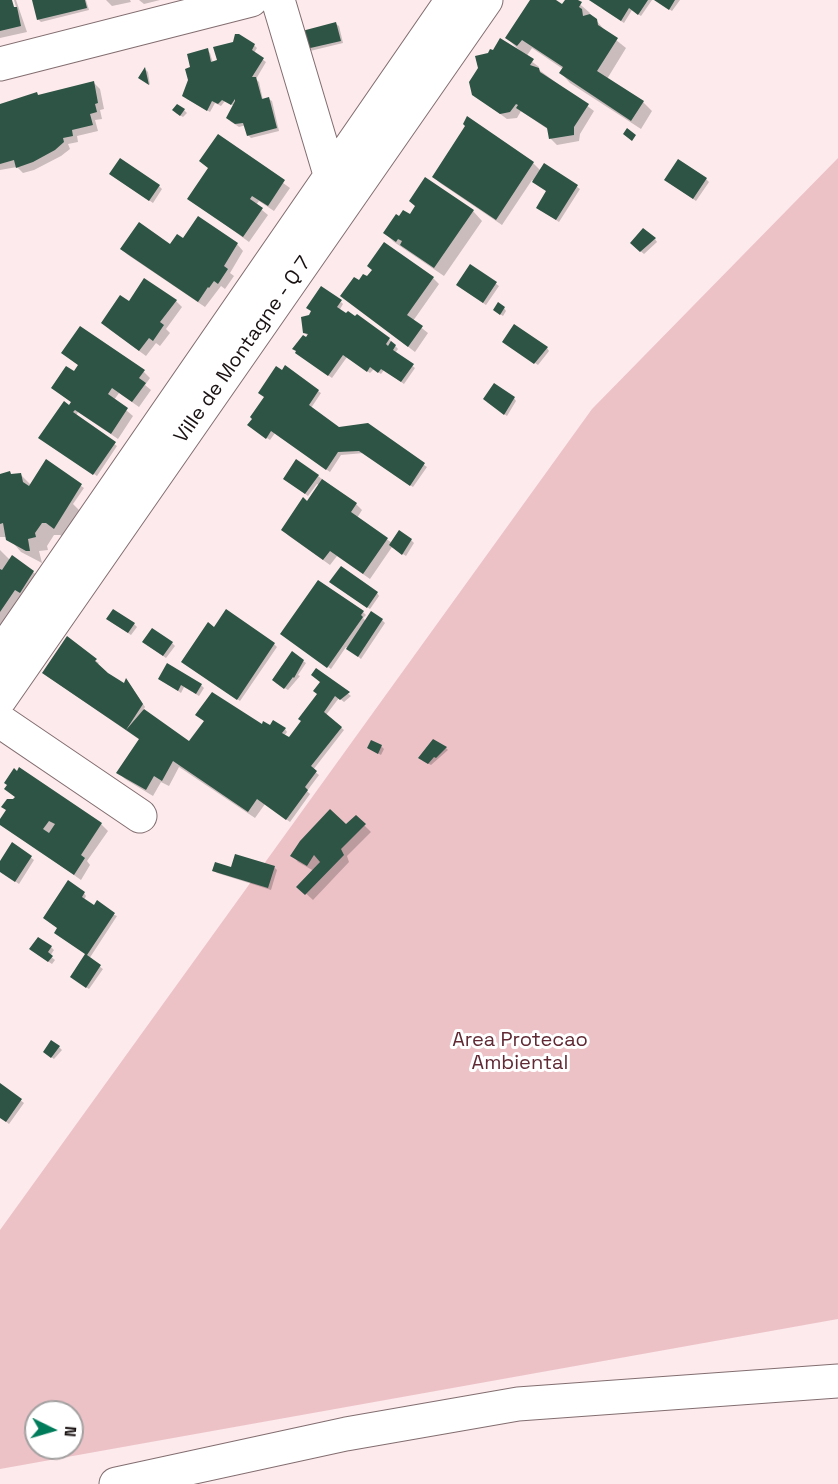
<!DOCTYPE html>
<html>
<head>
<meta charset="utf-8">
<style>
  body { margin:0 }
  #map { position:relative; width:838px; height:1484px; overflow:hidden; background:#fdeaec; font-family:"Space Grotesk",sans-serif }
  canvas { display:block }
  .north { position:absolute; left:24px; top:1400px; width:60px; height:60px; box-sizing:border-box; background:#fff; border:2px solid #a3a0a0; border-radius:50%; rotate:95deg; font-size:16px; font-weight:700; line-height:24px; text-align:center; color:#191112 }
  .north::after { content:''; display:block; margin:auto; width:21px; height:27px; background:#007c5b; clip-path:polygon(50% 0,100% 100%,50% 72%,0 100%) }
</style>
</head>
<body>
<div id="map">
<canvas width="838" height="1484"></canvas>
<div class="north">N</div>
</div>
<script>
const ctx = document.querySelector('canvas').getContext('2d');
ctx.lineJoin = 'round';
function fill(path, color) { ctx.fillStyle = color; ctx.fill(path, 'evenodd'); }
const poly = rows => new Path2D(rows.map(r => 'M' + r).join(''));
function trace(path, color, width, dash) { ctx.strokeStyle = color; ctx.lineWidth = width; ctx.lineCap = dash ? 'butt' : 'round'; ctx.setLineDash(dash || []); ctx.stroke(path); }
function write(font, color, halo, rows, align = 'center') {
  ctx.font = font + ' "Space Grotesk",sans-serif'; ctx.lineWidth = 6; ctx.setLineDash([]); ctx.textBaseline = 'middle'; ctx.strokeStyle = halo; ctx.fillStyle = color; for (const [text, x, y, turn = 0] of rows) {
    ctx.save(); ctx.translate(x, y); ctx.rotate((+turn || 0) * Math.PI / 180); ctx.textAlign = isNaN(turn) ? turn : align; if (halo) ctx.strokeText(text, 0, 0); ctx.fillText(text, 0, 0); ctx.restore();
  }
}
const green = poly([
  [838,158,838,1319,0,1469,0,1230,592,409],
  [36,1412,72,1412,72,1448,36,1448]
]);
const shadow = poly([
  [0,0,11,0,15,15,18,14,14,0,16,0,27,32,0,38],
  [33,0,86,0,89,10,41,22,38,19],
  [106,0,130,0,131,2,112,6],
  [139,0,160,0,144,4],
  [532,0,553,0,563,6,567,0,575,0,590,13,589,15,596,20,606,32,626,48,607,79,643,102,652,111,641,129,570,83,561,73,563,69,532,48,526,57,539,67,538,69,594,111,580,134,579,141,557,145,551,139,549,130,521,111,517,118,507,119,473,94,521,52,507,38],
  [589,0,652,0,641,16,632,10,624,23],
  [655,0,680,0,672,11],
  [336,24,339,26,343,43,310,51,308,48],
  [254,45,257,48,254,53,266,62,256,79,259,82,263,100,269,99,272,101,279,131,251,138,248,135,246,125,239,127,230,121,234,106,225,101,221,106,215,103,210,112,187,99,192,68,207,50,210,53,213,63],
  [146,70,148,72,150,85,140,77],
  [93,82,100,89,104,109,100,110,102,119,95,120,98,131,77,136,78,142,68,144,70,149,61,156,34,170,23,173,17,167,0,170,0,106],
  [184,110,187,113,183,117,176,113],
  [218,136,290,188,274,211,259,201,256,205,268,215,249,242,189,198,209,169],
  [533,163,541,171,545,165,580,189,559,222,541,210,548,192,532,180,502,225,440,183,434,177],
  [114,177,159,186,162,189,153,203],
  [706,179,709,182,696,201,669,182],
  [473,211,482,221,444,276,394,242,385,233,410,216],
  [655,239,657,242,644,254,634,246],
  [183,240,237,244,243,251,230,273,234,276,225,289,221,286,205,307,128,255,121,249,171,246],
  [471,266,499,286,486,305,461,288],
  [373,271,433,278,439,284,413,321,428,333,415,352,342,296,359,282,368,278],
  [176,301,182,307,166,329,170,333,160,346,156,343,146,356,109,329,129,303],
  [341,302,343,304,339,311,355,318,357,316,389,339,398,349,395,353,415,368,404,384,384,370,381,374,374,369,370,373,347,357,332,378,300,355,308,336,305,333],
  [504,308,506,311,503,316,497,312],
  [504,342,547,348,549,351,538,365],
  [63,353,144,372,150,378,145,385,151,390,139,407,119,393,114,400,133,416,118,439,78,412,76,416,117,446,97,476,43,440,72,403,53,388,74,373,79,366],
  [286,368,321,393,311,408,339,428,368,424,424,465,427,467,413,487,364,453,341,455,330,472,275,433,270,440,252,428],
  [514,398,516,401,507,416,487,402],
  [20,474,31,485,81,486,84,488,73,504,84,515,67,540,60,535,54,535,47,546,48,550,39,551,42,563,21,552,8,537,0,537,0,475],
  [318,476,356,504,362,510,357,518,392,543,400,532,411,540,414,543,406,556,392,547,370,579,337,556,330,565,289,536,283,529,308,503,319,485,317,484,308,496,288,481],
  [0,550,10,560,33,572,40,578,0,627],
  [334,584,377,593,379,596,370,609],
  [363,612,366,615,363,618,366,621,382,620,385,623,361,659,346,647,331,669,285,636],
  [111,622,134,624,137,627,131,635],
  [215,629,274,644,277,647,240,701,186,664],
  [67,638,96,661,99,663,97,665,107,674,124,685,127,680,145,707,143,710,189,743,205,722,197,715,276,730,285,729,287,732,284,736,289,739,318,695,322,682,316,670,351,696,344,702,339,698,326,715,344,730,313,770,319,775,307,791,310,794,290,822,265,804,255,818,179,767,169,786,161,782,153,796,125,779,118,772,140,740,47,676],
  [172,643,175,646,166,658,147,645],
  [303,661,306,663,298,675,300,676,288,690,276,683],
  [160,679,201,685,204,688,199,696,184,687,181,693],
  [381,746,384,749,381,755,368,748],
  [446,748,448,750,431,765,423,761],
  [20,770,101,824,108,831,87,861,90,865,81,880,0,823,16,798,6,789],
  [356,817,371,832,347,856,349,862,313,900,299,887,314,871,298,862,292,855,346,826],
  [13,844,34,860,19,884,0,871,0,864],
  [274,867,277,870,271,890,217,873,214,870],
  [84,893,86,896,84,900,94,907,117,916,89,959,103,969,89,989,74,979,87,954,59,935],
  [51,947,54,950,50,956,55,960,52,964,34,952],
  [59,1047,62,1050,54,1059,47,1054],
  [0,1085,24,1103,9,1124,0,1117]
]);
const building = poly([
  [0,0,12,0,14,7,17,7,21,26,0,31],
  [32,0,85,0,87,8,37,20],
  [530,0,556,0,562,4,565,0,578,0,582,2,579,7,582,9,583,16,590,14,597,19,598,25,618,38,597,71,644,101,631,121,559,73,563,67,522,40,517,46,505,38],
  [589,0,648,0,638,15,629,8,621,21],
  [654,0,675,0,669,10],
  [336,22,341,41,306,49,302,31],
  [235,34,239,34,255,44,252,50,264,58,252,77,256,77,262,99,269,97,277,128,247,136,243,123,235,124,226,118,235,101,235,99,231,105,222,100,218,104,212,101,207,111,182,96,188,80,185,69,190,67,187,54,208,48,211,62,217,60,213,47,233,42],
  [500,38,534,59,530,65,539,68,540,72,589,104,574,127,574,135,549,139,547,128,516,108,518,105,516,104,510,112,500,114,472,95,469,82,478,68,475,56,488,53,490,49,493,50],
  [145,67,149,85,138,78],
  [94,81,98,103,95,104,97,112,90,114,93,125,72,130,73,136,63,138,64,142,55,150,33,162,16,168,14,160,0,164,0,104,37,92,38,95],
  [177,104,185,109,180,116,172,110],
  [467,116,534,162,496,220,432,177,465,126,463,124],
  [627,128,636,135,632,141,623,134],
  [218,134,285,180,268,206,252,196,250,199,263,208,243,237,187,199,208,168,199,161],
  [120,158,160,185,149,201,109,174],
  [678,159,707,178,693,199,664,180],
  [544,163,578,185,556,220,536,208,546,191,532,182],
  [425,177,474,210,434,268,400,245,402,241,398,239,396,242,383,233,396,214,399,216,403,210,410,214,415,206,409,201],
  [198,216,238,243,224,266,228,269,218,284,214,281,209,288,208,287,198,302,120,249,139,222,170,244,177,234,183,238],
  [643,228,656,238,640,252,630,243],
  [384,242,434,277,407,315,423,326,408,347,340,296,354,277,359,280,363,274,367,276,372,270,367,266],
  [470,264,497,282,483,303,456,285],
  [144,278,177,300,160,322,164,325,153,341,149,338,139,351,101,323,120,295,129,301],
  [321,286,342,300,337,307,346,313,348,311,355,316,357,314,390,338,386,344,388,346,391,341,396,345,393,350,414,364,401,382,381,369,378,373,370,367,367,372,343,355,328,376,295,353,296,351,292,349,303,335,306,337,308,334,303,333,301,317,309,315,311,311,306,308],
  [498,302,505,307,500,315,493,310],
  [514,324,548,347,534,364,502,342],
  [80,326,145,370,139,378,146,383,132,402,112,388,108,394,128,408,111,434,75,410,73,412,116,442,93,475,38,438,64,401,69,405,71,402,51,388,66,366,74,371,78,365,61,353],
  [285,365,319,390,309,405,339,427,368,423,425,463,410,486,359,451,338,452,326,470,271,431,266,439,247,425,252,419,250,417,264,397,258,393,276,366,282,370],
  [494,383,515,397,504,415,483,399],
  [46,459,82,484,54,529,46,523,42,523,35,533,36,537,28,539,30,551,26,551,6,540,3,523,0,524,0,474,10,471,11,474,21,473,23,482,29,486],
  [296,459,319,475,305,494,283,479],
  [322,479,357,503,351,512,388,538,363,574,330,551,323,560,281,530,303,497,307,501],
  [399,530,412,539,402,555,389,545],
  [12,555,34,571,20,593,15,590,0,612,0,569,2,570],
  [341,566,378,592,367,608,329,582],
  [318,580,364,611,361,615,363,617,327,668,280,634],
  [113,609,135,623,128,633,106,619],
  [226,609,275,643,237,700,181,662,208,622,214,627],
  [371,611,383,619,358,657,346,649],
  [152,628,173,642,163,656,142,642],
  [67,636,97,659,95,661,108,673,124,683,126,678,143,704,126,730,42,673],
  [292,651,304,660,294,678,293,677,284,689,272,680],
  [167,663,202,684,196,694,181,685,178,691,158,679],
  [316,668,350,692,340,700,335,696,324,712,342,727,311,766,317,771,305,787,308,790,286,820,257,799,248,812,173,761,162,781,154,776,146,790,116,773,139,739,126,730,144,709,189,741,204,721,195,715,212,692,262,724,263,721,270,725,273,720,286,728,282,733,289,737,301,721,298,719,317,694,313,691,320,682,311,675],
  [433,739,447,747,436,758,434,757,428,764,418,758],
  [371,740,382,745,378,754,367,748],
  [19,767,102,823,81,855,85,858,74,875,0,825,0,819,6,810,1,807,7,799,13,799,15,797,4,789,7,785,4,783,14,768,17,771],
  [49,821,55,824,49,833,43,829],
  [330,809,346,824,356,815,366,824,341,849,344,855,305,895,296,887,320,862,314,855,307,866,290,856,300,841],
  [12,842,32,856,15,882,0,872,0,861],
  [235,854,275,866,268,888,212,871,215,862,231,867],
  [68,880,85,892,82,897,94,905,97,900,115,913,87,955,101,965,86,988,70,977,85,954,54,933,57,928,43,918],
  [38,937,52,946,48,952,53,956,48,962,29,949],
  [51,1040,60,1046,51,1058,43,1052],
  [0,1083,22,1099,6,1122,0,1118]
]);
const minor = poly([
  [278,0,335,191],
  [0,64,251,0],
  [0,655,452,0],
  [0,699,486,0],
  [0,721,140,816],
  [116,1484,346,1434,518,1404,838,1381]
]);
const streetNames = [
  ["Ville de Montagne - Q 7",243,350,-55]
];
const parkNames = [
  ["Area Protecao",520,1041],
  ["Ambiental",520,1064]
];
fill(green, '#ecc2c7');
fill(shadow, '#0003');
fill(building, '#2d5445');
trace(minor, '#826d70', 35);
trace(minor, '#fff', 33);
write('20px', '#191112', '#fff', streetNames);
write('20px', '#602934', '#fff', parkNames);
</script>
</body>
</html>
